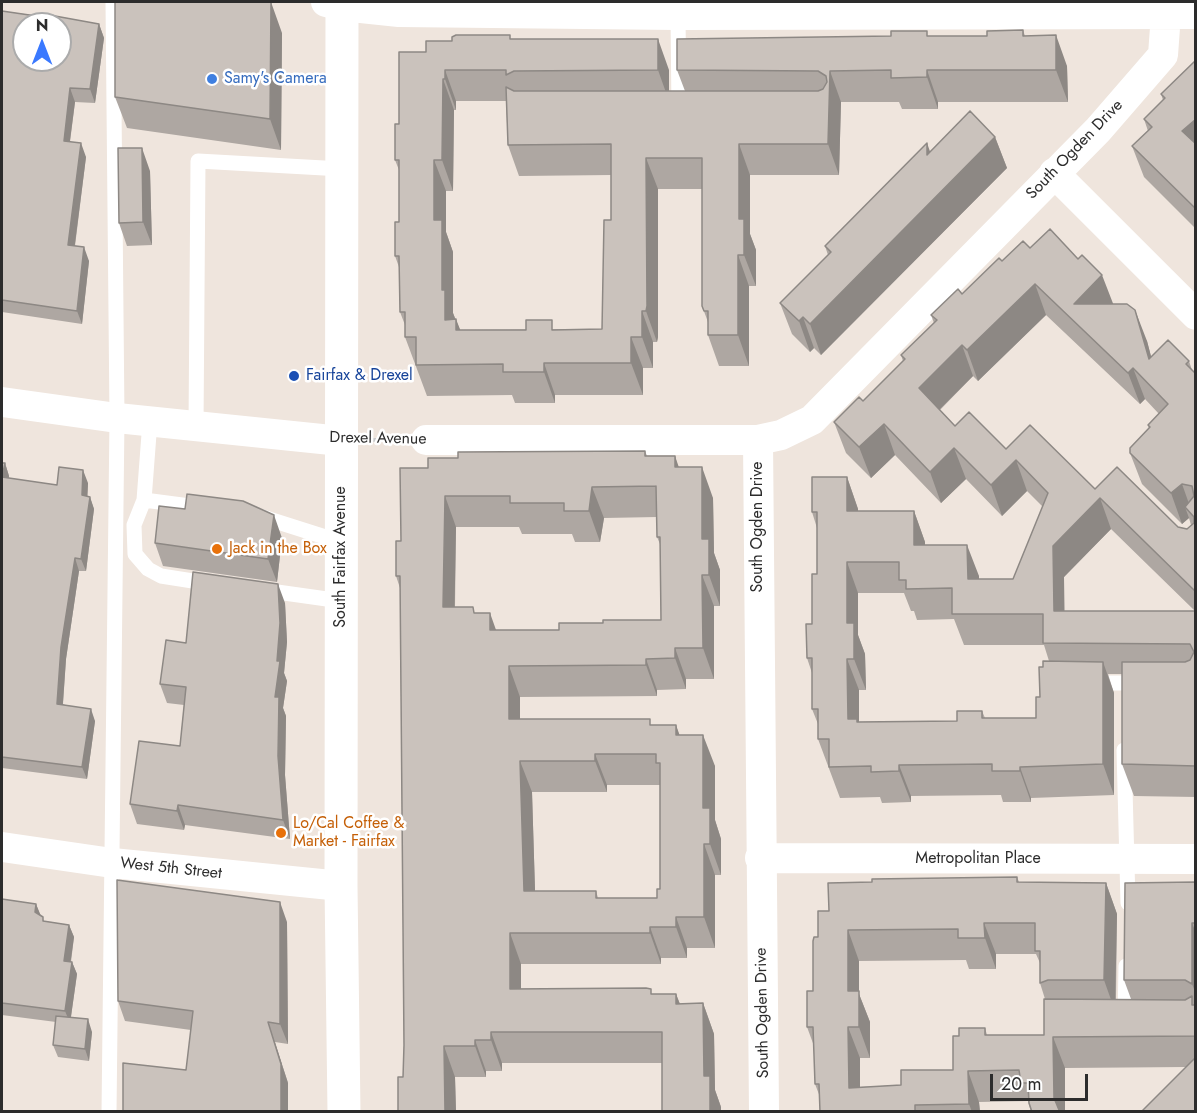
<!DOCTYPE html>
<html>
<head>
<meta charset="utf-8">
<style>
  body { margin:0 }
  #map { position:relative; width:1197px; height:1113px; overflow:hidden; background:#efe5dd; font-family:Jost,sans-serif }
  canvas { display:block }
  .frame { position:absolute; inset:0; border:3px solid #2c2c2c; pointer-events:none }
  .north { position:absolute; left:12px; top:12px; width:60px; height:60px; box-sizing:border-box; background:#fff; border:2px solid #ababab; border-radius:50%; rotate:0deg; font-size:16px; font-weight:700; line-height:24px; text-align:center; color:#2c2c2c }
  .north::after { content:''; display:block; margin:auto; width:21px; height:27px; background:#3a79ff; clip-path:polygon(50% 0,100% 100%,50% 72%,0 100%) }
  .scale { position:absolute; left:990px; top:1074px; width:98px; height:27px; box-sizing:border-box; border:3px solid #2c2c2c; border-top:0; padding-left:8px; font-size:18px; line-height:21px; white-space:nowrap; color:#2c2c2c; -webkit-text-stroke:4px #fff; paint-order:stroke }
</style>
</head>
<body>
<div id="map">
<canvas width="1197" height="1113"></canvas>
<div class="frame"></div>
<div class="north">N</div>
<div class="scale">20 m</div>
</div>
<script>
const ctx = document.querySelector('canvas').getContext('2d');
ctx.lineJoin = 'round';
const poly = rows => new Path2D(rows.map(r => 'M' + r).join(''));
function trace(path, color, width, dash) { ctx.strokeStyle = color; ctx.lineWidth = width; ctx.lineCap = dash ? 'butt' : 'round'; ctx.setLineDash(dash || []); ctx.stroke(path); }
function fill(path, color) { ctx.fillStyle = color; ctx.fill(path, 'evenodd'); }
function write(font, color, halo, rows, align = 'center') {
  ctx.font = font + ' Jost,sans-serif'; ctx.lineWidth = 5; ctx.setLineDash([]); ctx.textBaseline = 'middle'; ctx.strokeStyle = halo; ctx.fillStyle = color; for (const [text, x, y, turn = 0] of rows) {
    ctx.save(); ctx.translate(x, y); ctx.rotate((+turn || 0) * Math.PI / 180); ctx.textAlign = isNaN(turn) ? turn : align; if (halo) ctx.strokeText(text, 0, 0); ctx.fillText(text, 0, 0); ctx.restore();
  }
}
const path = poly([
  [373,440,395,440]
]);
const service = poly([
  [678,15,679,111],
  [196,426,198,161,342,169],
  [144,500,150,421],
  [205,508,144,500,134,525,135,554,148,569,161,576,212,584],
  [256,515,341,542],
  [263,590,341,601],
  [1091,683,1124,683],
  [1124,750,1128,903],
  [1125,1020,1126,966],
  [109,1112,117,418,113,2]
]);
const minor = poly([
  [326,2,342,6,399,12,678,15,1196,14],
  [1054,173,1196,315],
  [2,402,117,418,341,441],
  [426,440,758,440,781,435,812,420,1098,130,1163,55,1166,14],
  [758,440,764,1112],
  [2,847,112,863,341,886],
  [760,858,1196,859]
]);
const secondary = poly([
  [342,2,341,886,344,1112]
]);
const wall = poly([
  [2,11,99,24,104,38,95,103,75,102,70,142,86,157,75,246,89,261,82,324,2,312],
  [1023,30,1025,36,1067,66,1068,102,938,102,938,109,902,109,899,102,841,102,839,175,750,175,750,234,756,250,756,286,749,286,749,366,719,366,708,335,708,322,702,306,702,189,658,189,658,337,657,342,653,342,653,368,643,368,643,395,555,395,555,403,515,403,512,395,427,396,405,337,405,325,400,312,399,267,395,256,399,222,399,170,395,160,399,124,426,52,452,41,511,39,669,70,669,91,685,91,677,70,929,36,987,36],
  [456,101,506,101,508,145,519,176,611,175,611,220,602,329,460,330,453,313,453,252,446,232,446,191,453,191,454,110,456,110],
  [282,33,281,150,127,128,115,97],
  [1196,60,1196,229,1144,177,1132,146,1148,131,1144,119,1163,100,1161,94],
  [995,137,1007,168,821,355,814,348,810,352,792,334,780,303,828,255,825,246,930,152],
  [150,171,152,245,127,246,119,223],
  [1030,248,1113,304,1147,341,1151,357,1189,361,1192,370,1196,374,1196,797,1134,796,1122,764,1122,674,1108,674,1114,693,1114,795,1031,798,1031,802,1003,802,1001,795,911,796,911,802,882,803,880,797,840,798,818,739,818,724,812,709,812,673,807,658,812,624,817,574,817,528,812,512,847,477,858,509,858,511,914,511,925,542,925,545,979,576,979,579,1013,579,1043,507,1027,491,1002,516,966,479,941,503,895,455,871,478,846,453,834,422,863,401,903,361,901,355,934,323,931,315,962,294,1002,261],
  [1046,315,1140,404,1145,399,1159,414,1148,425,1149,429,1130,453,1142,484,1182,524,1189,518,1191,525,1187,529,1178,527,955,426,940,410,973,376,978,381],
  [1111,529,1195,611,1064,611,1064,577],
  [858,593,904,593,911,611,914,611,917,620,954,619,964,645,1044,645,1049,661,1043,667,1040,697,1036,718,985,718,982,711,957,721,859,722,859,690,866,690,865,654,858,635],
  [645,451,647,456,675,456,678,467,713,498,714,553,720,570,720,606,714,606,714,679,686,679,686,689,657,690,657,696,520,697,520,719,652,725,676,725,679,735,715,766,715,820,721,839,721,875,715,875,715,948,687,948,687,958,661,958,661,964,521,964,521,989,652,994,676,994,680,1004,703,1003,714,1034,715,1090,721,1107,662,1063,502,1063,502,1071,486,1071,486,1077,455,1077,456,1112,398,1112,403,1077,404,1045,400,588,396,576,401,541,428,468,458,458],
  [657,517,657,537,660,544,661,620,603,623,559,630,496,630,475,613,455,607,456,527,519,527,522,534,572,534,575,542,600,542,604,518],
  [607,785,660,785,660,889,657,898,598,898,596,891,535,891,532,792,607,792],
  [2,463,5,463,9,476,9,478,57,485,88,483,87,496,90,497,94,509,86,571,79,571,66,659,63,704,95,721,87,779,2,768],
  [185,509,282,538,277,582,163,566,155,543],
  [285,603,287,642,284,673,287,681,283,708,286,716,285,775,290,839,185,825,184,830,137,824,130,804,180,746,184,705,167,703,160,684,186,643],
  [1017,877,1019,882,1106,883,1117,914,1116,999,1131,999,1124,980,1196,882,1196,1112,1185,1067,1065,1068,1065,1112,1031,1112,1028,1101,979,1102,980,1112,820,1112,820,1097,815,1084,814,1046,807,1027,813,991,818,937,829,911,872,882],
  [996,954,1036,954,1040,963,1040,983,1045,999,1044,1035,987,1035,985,1028,959,1036,953,1070,901,1085,860,1087,860,1058,870,1058,870,1022,859,994,859,961,966,960,969,969,996,969],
  [2,899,36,904,40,915,45,922,69,925,74,937,71,962,72,962,77,974,71,1017,92,1032,89,1061,58,1057,53,1045,56,1022,2,1015],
  [287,922,288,1044,275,1042,288,1083,191,1030,125,1021,118,1001]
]);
const shadedWall = poly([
  [271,2,282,33,281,150,270,119],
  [99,24,104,38,95,103,90,89],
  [1056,35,1067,66,1068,102,1056,70],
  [658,39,669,70,669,101,658,70],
  [445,70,456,101,456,110,445,79],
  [927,70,938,102,938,109,927,77],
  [830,71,841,102,839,175,828,144],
  [443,79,454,110,453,191,442,160],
  [70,88,75,102,68,155,64,141],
  [1196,119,1196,160,1182,131],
  [995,137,1007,168,821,355,810,324],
  [81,143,86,157,73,259,68,245],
  [927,143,938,174,927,155],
  [739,144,750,175,750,234,756,250,756,286,744,255,739,219],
  [142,148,150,171,152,245,143,222],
  [646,158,658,189,658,337,657,342,646,311],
  [434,160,446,191,446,232,453,252,453,313,456,321,445,320,434,220],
  [84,247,89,261,82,324,77,311],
  [738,255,749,286,749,366,738,335],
  [1102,275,1114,306,1074,304],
  [1035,284,1046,315,978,381,967,350],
  [1135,310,1147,341,1160,390,1149,359],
  [642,311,653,342,653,368,642,337],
  [803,317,814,348,810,352,799,321],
  [456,319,468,350,456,330],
  [631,337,643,368,643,395,631,363],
  [962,345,973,376,930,419,919,388],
  [544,363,555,395,555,403,544,372],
  [1133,368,1145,399,1140,404,1128,373],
  [884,424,895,455,871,478,859,447],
  [954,448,966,479,941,503,930,472],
  [675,456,686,488,675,467],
  [1016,460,1027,491,1002,516,991,485],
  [5,463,9,476,7,490,2,477],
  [702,467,713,498,714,553,720,570,720,606,709,575,702,539],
  [83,470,88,483,87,508,82,495],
  [847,477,858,509,858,542,847,511],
  [1182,484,1193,515,1185,507,1189,518,1182,524,1171,493],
  [592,487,604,518,600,542,589,511],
  [445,496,456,527,454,638,443,607],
  [90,497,94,509,86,571,81,559],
  [1100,498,1111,529,1064,577,1065,642,1054,611,1053,546],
  [914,511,925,542,925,576,914,545],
  [274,515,282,538,277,582,268,559],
  [967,545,979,576,979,610,968,579],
  [75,558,79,571,66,659,62,716,57,704,61,647],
  [847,562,858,593,858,635,865,654,866,690,854,659,847,623],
  [702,575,714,606,714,679,703,648],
  [278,584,285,603,287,642,284,673,287,681,283,708,286,716,285,775,290,839,283,820,278,756,275,697],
  [490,613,501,644,490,630],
  [675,648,686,679,686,689,675,658],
  [646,659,657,690,657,696,646,665],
  [847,659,859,690,859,725,848,719],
  [1103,662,1114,693,1114,795,1103,764],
  [509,666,520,697,520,750,509,719],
  [91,709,95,721,87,779,82,767],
  [676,725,687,756,676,735],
  [703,735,715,766,715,820,721,839,721,875,710,844,703,808],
  [595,754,607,785,607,792,595,761],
  [520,761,532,792,536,922,524,891],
  [899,765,911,796,911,802,899,771],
  [1020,767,1031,798,1031,802,1020,771],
  [178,805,185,825,184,830,177,811],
  [704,844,715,875,715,948,704,917],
  [1106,883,1117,914,1115,1011,1104,980],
  [280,902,287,922,288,1044,280,1024],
  [36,904,41,916,35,912],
  [676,917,687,948,687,958,676,927],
  [984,923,996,954,996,969,985,938],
  [1192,923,1196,933,1196,994,1192,984],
  [69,925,74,937,69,973,64,961],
  [650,927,661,958,661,964,650,933],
  [848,930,859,961,859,994,870,1022,870,1058,859,1027,848,991],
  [510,933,521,964,521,1020,510,989],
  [72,962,77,974,70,1023,65,1011],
  [676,994,688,1025,676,1004],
  [703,1003,714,1034,715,1090,721,1107,721,1112,710,1112,704,1076],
  [88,1019,92,1032,89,1061,85,1049],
  [268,1022,288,1083,288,1112,281,1112],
  [848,1027,860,1058,860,1112,849,1088],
  [491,1032,502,1063,502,1071,491,1040],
  [1053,1037,1065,1068,1065,1112,1059,1112,1054,1098],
  [475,1040,486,1071,486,1077,475,1046],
  [444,1046,455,1077,456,1112,445,1112],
  [968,1071,979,1102,980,1112,972,1112,969,1104]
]);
const building = poly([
  [115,2,271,2,270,119,115,97,115,2],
  [2,11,43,17,44,14,99,24,90,89,70,88,64,141,81,143,68,245,84,247,77,311,2,300,2,11],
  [24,24,60,24,60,60,24,60,24,24],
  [1023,30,1023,36,1056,35,1056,70,927,70,927,77,891,78,891,70,830,71,828,144,739,144,739,219,744,219,744,255,738,255,738,335,708,335,708,311,704,311,702,306,702,158,646,158,647,306,646,311,642,311,642,337,631,337,631,363,544,363,544,372,503,372,503,364,416,365,416,337,405,337,405,312,400,312,399,256,395,256,395,222,399,222,399,160,395,160,395,124,399,124,399,52,426,52,426,41,452,41,452,37,456,35,510,35,510,39,658,39,658,70,514,71,506,75,506,70,445,70,445,79,443,79,442,160,434,160,434,220,442,220,442,290,445,290,445,320,456,319,456,330,526,330,526,320,552,320,552,330,602,329,604,220,611,220,611,144,508,145,506,87,514,91,818,91,823,89,827,82,826,76,818,71,677,70,677,39,891,36,891,31,927,31,927,36,987,36,987,31,1023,30],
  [1196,60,1196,119,1182,131,1196,144,1196,209,1132,146,1152,127,1144,119,1165,98,1161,94,1196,60],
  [970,111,995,137,810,324,803,317,799,321,780,303,831,252,825,246,927,143,927,155,970,111],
  [118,148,142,148,143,222,119,223,118,148],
  [1050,229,1078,259,1082,255,1102,275,1074,304,1127,304,1135,310,1149,359,1168,340,1189,361,1186,364,1196,374,1196,592,1100,498,1053,546,1054,611,1196,611,1196,766,1122,764,1122,662,1185,662,1190,660,1194,652,1190,644,1043,643,1043,614,952,614,952,588,906,589,906,580,899,580,899,562,847,562,847,623,854,623,854,659,847,659,848,719,857,719,857,722,957,721,957,711,982,711,982,718,1036,718,1036,697,1040,697,1039,667,1043,667,1043,661,1103,662,1103,764,1020,767,1020,771,992,771,992,764,899,765,899,771,871,772,871,766,829,767,829,739,818,739,818,709,812,709,812,658,807,658,806,624,812,624,812,574,817,574,817,512,812,512,812,477,847,477,847,511,914,511,914,545,967,545,968,579,1013,579,1048,493,1016,460,991,485,954,448,930,472,884,424,859,447,834,422,859,397,863,401,905,359,901,355,937,320,931,315,958,289,962,294,999,258,1002,261,1023,241,1030,248,1050,229],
  [1035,284,1128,373,1133,368,1168,404,1148,425,1150,427,1130,448,1130,453,1171,493,1182,484,1192,486,1194,496,1185,507,1194,517,1194,523,1187,529,1178,527,1117,467,1095,489,1030,425,1006,449,969,412,955,426,919,388,962,345,967,350,1035,284],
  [645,451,645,456,675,456,675,467,702,467,702,539,709,539,709,575,702,575,703,648,675,648,675,658,646,659,646,665,509,666,509,719,650,719,650,725,676,725,676,735,703,735,703,808,710,808,710,844,704,844,704,917,676,917,676,927,650,927,650,933,510,933,510,989,646,988,651,989,651,994,676,994,676,1004,703,1003,704,1076,710,1076,710,1112,662,1112,662,1032,491,1032,491,1040,475,1040,475,1046,444,1046,445,1112,398,1112,398,1077,403,1077,404,1045,400,576,396,576,396,541,401,541,400,468,428,468,428,458,458,458,458,452,645,451],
  [656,486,657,537,660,537,661,620,603,620,603,623,559,623,559,630,490,630,490,613,474,613,473,607,443,607,445,496,510,496,510,503,564,503,564,511,589,511,592,487,656,486],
  [595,754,656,754,656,763,660,763,660,889,657,889,657,898,596,898,596,891,524,891,520,761,595,761,595,754],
  [2,463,5,463,2,477,57,485,59,467,83,470,82,495,90,497,81,559,75,558,61,647,57,704,91,709,82,767,2,757,2,463],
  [187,494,243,501,274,515,268,559,155,543,159,506,185,509,187,494],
  [193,572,278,584,280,623,277,661,280,661,275,697,279,697,278,756,283,820,178,805,177,811,130,804,139,741,180,746,186,687,160,684,166,640,186,643,193,572],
  [1017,877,1017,882,1106,883,1104,980,1048,980,1040,983,1040,951,1035,951,1035,923,984,923,985,938,958,938,958,929,848,930,848,991,859,991,859,1027,848,1027,849,1088,901,1085,901,1070,953,1070,953,1036,959,1036,959,1028,985,1028,985,1035,1044,1035,1044,999,1185,1000,1192,996,1192,1005,1196,1005,1196,1036,1053,1037,1054,1098,1059,1110,1061,1112,1032,1112,1029,1103,1028,1083,1021,1083,1019,1070,968,1071,969,1104,915,1105,915,1112,820,1112,819,1084,815,1084,813,1027,807,1027,807,991,813,991,813,941,814,937,818,937,818,911,829,911,828,883,872,882,872,879,1017,877],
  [117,880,280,902,280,1024,268,1022,281,1064,281,1112,123,1112,123,1063,186,1070,193,1011,118,1001,117,880],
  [1196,882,1196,923,1192,923,1192,984,1185,980,1124,980,1125,883,1196,882],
  [2,899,36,904,35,912,43,917,43,921,69,925,64,961,72,962,65,1011,2,1003,2,899],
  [56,1016,88,1019,85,1049,53,1045,56,1016],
  [1196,1057,1196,1112,1141,1112,1196,1057]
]);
const markers = [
  [212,79,6,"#3f7fe0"],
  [294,376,6,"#1a4fb4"],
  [217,549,6,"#e8710a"],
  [281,833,6,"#e8710a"]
];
const shopNames = [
  ["Samy's Camera",224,79]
];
const streetNames = [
  ["South Ogden Drive",1075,150,-46],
  ["Drexel Avenue",378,439,1],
  ["South Ogden Drive",758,527,-90],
  ["South Fairfax Avenue",341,557,-90],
  ["Metropolitan Place",978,859],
  ["West 5th Street",171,869,6],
  ["South Ogden Drive",763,1013,-91]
];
const transitNames = [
  ["Fairfax & Drexel",306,376]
];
const foodNames = [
  ["Jack in the Box",229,549],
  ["Lo/Cal Coffee &",293,824],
  ["Market - Fairfax",293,842]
];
trace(path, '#c8c8c8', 4, [4.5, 3]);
trace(service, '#fff', 15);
trace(minor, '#fff', 30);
trace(secondary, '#fff', 33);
fill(wall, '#aea7a2');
fill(shadedWall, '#8d8884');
fill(building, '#cac2bc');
trace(building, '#8d8884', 1.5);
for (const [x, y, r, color] of markers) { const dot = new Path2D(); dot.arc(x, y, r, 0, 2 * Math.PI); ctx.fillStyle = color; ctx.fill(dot); trace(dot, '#fff', 2); }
write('16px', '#366cbe', '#fff', shopNames, 'left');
write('16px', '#2c2c2c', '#fff', streetNames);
write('16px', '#164399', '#fff', transitNames, 'left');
write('16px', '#c56008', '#fff', foodNames, 'left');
</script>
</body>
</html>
